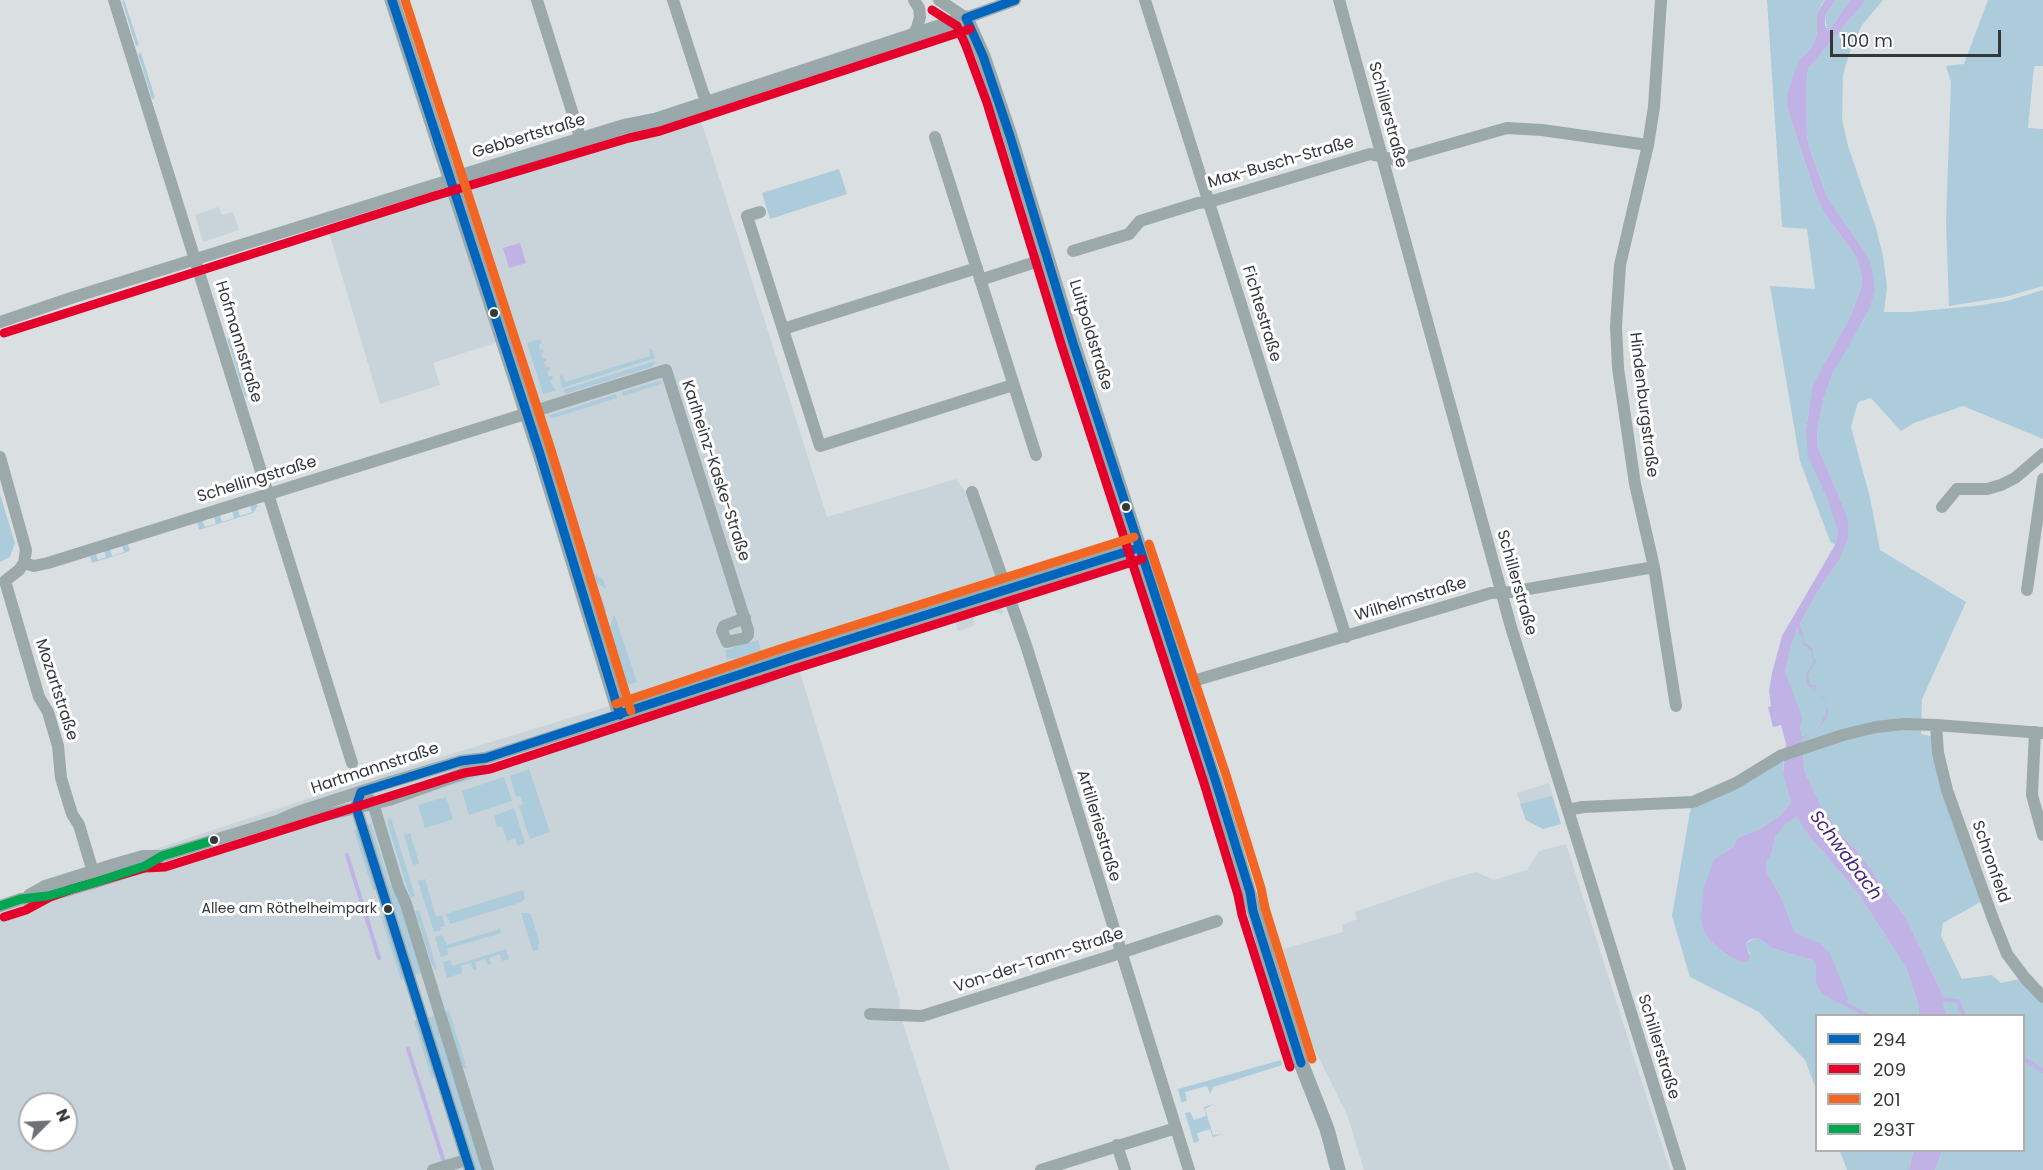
<!DOCTYPE html>
<html>
<head>
<meta charset="utf-8">
<style>
  body { margin:0 }
  #map { position:relative; width:2043px; height:1170px; overflow:hidden; background:#dadfe2; font-family:Poppins,sans-serif }
  canvas { display:block }
  .legend { position:absolute; left:1815px; top:1014px; width:210px; height:138px; box-sizing:border-box; background:#fff; border:2px solid #aeafb0; margin:0; padding:8px 10px; list-style:none; font-size:18px; color:#34383a }
  .legend li { display:flex; align-items:center; gap:12px; height:30px }
  .legend b { width:30px; border:2px solid #aeafb0 }
  .north { position:absolute; left:18px; top:1092px; width:60px; height:60px; box-sizing:border-box; background:#fff; border:2px solid #aeafb0; border-radius:50%; rotate:66deg; font-size:16px; font-weight:700; line-height:24px; text-align:center; color:#34383a }
  .north::after { content:''; display:block; margin:auto; width:21px; height:27px; background:#6e7275; clip-path:polygon(50% 0,100% 100%,50% 72%,0 100%) }
  .scale { position:absolute; left:1830px; top:30px; width:171px; height:27px; box-sizing:border-box; border:3px solid #34383a; border-top:0; padding-left:8px; font-size:18px; line-height:21px; white-space:nowrap; color:#34383a; -webkit-text-stroke:4px #fff; paint-order:stroke }
</style>
</head>
<body>
<div id="map">
<canvas width="2043" height="1170"></canvas>
<ul class="legend">
<li><b style="height:8px;background:#0065bd"></b>294</li>
<li><b style="height:8px;background:#e4002b"></b>209</li>
<li><b style="height:8px;background:#f26522"></b>201</li>
<li><b style="height:8px;background:#00a651"></b>293T</li>
</ul>
<div class="north">N</div>
<div class="scale">100 m</div>
</div>
<script>
const ctx = document.querySelector('canvas').getContext('2d');
ctx.lineJoin = 'round';
function fill(path, color) { ctx.fillStyle = color; ctx.fill(path, 'evenodd'); }
const poly = rows => new Path2D(rows.map(r => 'M' + r).join(''));
function trace(path, color, width, dash) { ctx.strokeStyle = color; ctx.lineWidth = width; ctx.lineCap = dash ? 'butt' : 'round'; ctx.setLineDash(dash || []); ctx.stroke(path); }
function write(font, color, halo, rows, align = 'center') {
  ctx.font = font + ' Poppins,sans-serif'; ctx.lineWidth = 6; ctx.setLineDash([]); ctx.textBaseline = 'middle'; ctx.strokeStyle = halo; ctx.fillStyle = color; for (const [text, x, y, turn = 0] of rows) {
    ctx.save(); ctx.translate(x, y); ctx.rotate((+turn || 0) * Math.PI / 180); ctx.textAlign = isNaN(turn) ? turn : align; if (halo) ctx.strokeText(text, 0, 0); ctx.fillText(text, 0, 0); ctx.restore();
  }
}
const built = poly([
  [698,111,827,517,956,479,972,500,1001,590,1003,615,987,609,972,614,975,625,960,631,958,631,955,621,799,669,900,1001,899,1011,950,1170,0,1170,0,900,356,783,616,704,501,341,433,363,440,385,380,404,325,219],
  [30,1104,66,1104,66,1140,30,1140],
  [219,207,222,215,233,212,239,230,203,242,195,215],
  [1549,783,1561,824,1543,829,1526,820,1517,793],
  [1566,844,1670,1170,1364,1170,1348,1117,1312,1044,1283,949,1343,932,1342,925,1357,919,1355,912,1451,879,1476,872,1494,880,1527,870,1539,851]
]);
const green = poly([
  [124,0,139,45,136,46,122,1],
  [1767,0,1824,0,1817,14,1817,34,1812,47,1801,58,1787,107,1816,196,1825,214,1857,258,1861,273,1862,286,1850,317,1826,361,1809,410,1806,429,1837,524,1838,531,1835,545,1830,541,1800,461,1770,286,1815,289,1807,229,1782,227],
  [1836,0,1850,0,1831,28,1827,30,1825,15],
  [1866,0,1883,0,1862,25,1849,54,1843,75,1842,120,1848,146,1876,228,1883,256,1887,286,1884,312,1910,312,1975,306,2007,301,2043,290,2043,439,1963,406,1914,423,1901,431,1871,398,1858,402,1851,427,1870,498,1880,550,1966,602,1922,699,1921,734,1934,737,1982,901,1943,923,1941,936,1962,979,1992,975,2001,983,2025,978,2043,997,2043,1170,1935,1170,1942,1151,2024,1150,2024,1016,1946,1015,1941,991,1906,918,1858,852,1840,834,1820,804,1805,772,1800,726,1785,672,1792,643,1799,626,1816,594,1838,562,1843,506,1817,445,1818,425,1824,397,1833,373,1848,344,1865,318,1866,253,1828,199,1823,185,1810,150,1807,136,1806,89,1808,69],
  [1988,0,2043,0,2043,66,2034,66,2028,128,2043,129,2043,286,2005,297,1949,306,1946,221,1951,82,1946,66,1964,64],
  [141,53,155,98,152,99,138,54],
  [622,134,648,134,497,181,487,178],
  [839,169,847,194,770,219,762,193],
  [230,338,247,396,245,397,227,339],
  [540,339,542,343,539,345,540,350,543,349,544,352,541,354,543,359,546,358,547,361,544,362,546,367,549,367,550,370,547,371,549,376,552,376,553,379,550,381,556,390,543,394,527,343],
  [517,346,520,346,533,385,530,391],
  [649,348,652,349,655,358,562,388,560,376,563,375,565,382,650,356],
  [652,362,656,362,651,367,565,394,563,390],
  [659,381,663,383,623,396,622,392],
  [616,394,617,398,553,418,548,416],
  [549,435,594,574,603,579,606,589,584,574,545,436],
  [0,494,15,543,10,557,0,562],
  [254,504,258,505,253,513,199,530,197,522,202,520,205,527,216,524,214,517,220,515,222,522,234,518,232,511,237,509,240,516,252,512,250,505],
  [128,544,130,551,92,563,90,556,96,554,98,560,106,557,104,551,110,549,112,556,124,552,122,545],
  [591,590,601,596,606,610,601,623,589,591],
  [614,614,637,682,624,686,617,675,606,641],
  [758,640,761,651,739,658,727,659,725,650],
  [784,669,785,672,778,679,765,685,656,718,654,712],
  [590,736,592,741,446,787,481,770],
  [1784,754,1783,774,1791,803,1779,816,1760,829,1737,838,1733,847,1714,859,1701,919,1703,930,1708,939,1723,952,1740,962,1750,954,1746,944,1755,938,1760,939,1771,948,1812,960,1816,964,1816,983,1838,1003,1802,935,1795,932,1781,897,1767,873,1766,863,1772,853,1775,837,1786,824,1797,815,1804,830,1857,892,1889,941,1906,967,1919,1007,1919,1015,1816,1016,1816,1089,1805,1060,1759,1012,1690,977,1672,916,1691,806],
  [529,769,550,832,530,839,519,806,523,804,520,796,516,797,510,776],
  [504,777,512,801,469,815,462,791],
  [1552,796,1561,824,1543,829,1526,820,1520,804],
  [446,797,453,819,425,828,418,805],
  [514,808,525,843,518,846,515,838,507,841,502,826,497,827,494,816],
  [391,818,415,896,410,897,388,825,388,819],
  [371,824,389,881,403,912,422,973,414,975,367,825],
  [359,829,377,889,373,891,354,830],
  [410,833,419,863,413,865,404,835],
  [425,879,436,917,442,915,445,926,440,927,441,930,434,932,418,881],
  [523,890,525,898,522,902,450,924,446,914],
  [419,910,437,969,436,970,432,965,415,911],
  [521,913,528,913,531,915,539,941,538,950,533,951],
  [385,915,405,979,401,980,381,917],
  [500,929,501,933,447,949,448,955,441,957,435,937,442,935,447,945],
  [506,949,509,959,502,961,500,954,489,958,491,964,488,965,485,959,475,962,477,969,473,970,471,963,461,966,462,973,447,978,443,962,450,960,452,966],
  [449,1011,467,1069,461,1067,444,1012],
  [434,1016,460,1096,483,1170,476,1170,427,1018],
  [417,1020,435,1075,432,1080,414,1021],
  [1281,1060,1282,1065,1213,1087,1210,1094,1207,1086,1185,1092,1187,1101,1181,1102,1178,1089],
  [1213,1104,1205,1109,1213,1135,1222,1134,1213,1137,1210,1129,1197,1133,1199,1141,1194,1143,1185,1113,1190,1112,1194,1120,1206,1116,1204,1107],
  [1840,1151,1913,1151,1909,1170,1847,1170]
]);
const water = poly([
  [1825,0,1836,0,1825,15,1825,26,1828,30,1831,28,1850,0,1866,0,1808,69,1806,89,1807,136,1810,150,1828,199,1866,253,1872,268,1875,290,1869,310,1833,373,1824,397,1818,425,1817,445,1843,506,1848,521,1848,538,1838,562,1816,594,1800,624,1805,643,1813,649,1813,657,1816,661,1808,675,1809,683,1811,685,1817,685,1815,690,1816,693,1825,699,1828,711,1827,717,1822,725,1802,739,1802,747,1805,772,1820,804,1840,834,1858,852,1906,918,1941,991,1946,1015,1919,1015,1919,1007,1906,967,1857,892,1804,830,1797,816,1786,824,1775,837,1772,853,1766,863,1767,873,1781,897,1795,932,1819,943,1830,953,1848,999,1844,1003,1838,1003,1821,992,1816,983,1816,965,1812,960,1771,948,1760,939,1755,938,1748,941,1746,944,1750,957,1747,962,1740,962,1723,952,1708,939,1703,930,1701,919,1704,888,1714,859,1733,847,1737,838,1760,829,1779,816,1791,803,1783,774,1786,744,1781,725,1773,727,1768,707,1771,706,1769,691,1772,673,1782,636,1835,545,1838,531,1828,500,1808,456,1806,429,1813,385,1850,317,1862,286,1861,273,1857,258,1825,214,1816,196,1787,107,1788,92,1795,71,1801,58,1812,47,1817,34,1817,14],
  [1798,628,1799,634,1803,638,1803,644,1812,651,1811,654,1814,661,1806,674,1807,683,1810,687,1815,687,1812,690,1825,700,1827,708,1825,714,1827,716,1822,717,1822,723,1817,729,1802,737,1800,727,1802,717,1785,672,1792,643],
  [520,243,526,263,509,268,503,248],
  [1913,1151,1942,1151,1935,1170,1909,1170]
]);
const stream = poly([
  [347,855,379,958],
  [1939,999,1958,1001,1964,1016],
  [1844,1003,1868,1016],
  [408,1049,443,1159],
  [2024,1059,2043,1071]
]);
const minor = poly([
  [114,0,352,763],
  [537,0,581,140],
  [673,0,703,93,708,103],
  [939,0,966,18],
  [1145,0,1346,637],
  [1339,0,1511,627,1680,1170],
  [1661,0,1654,107,1648,145,1620,265,1616,326,1618,368,1635,484,1654,567,1676,706],
  [966,18,1015,0],
  [912,36,917,28,920,17,919,8,914,0],
  [935,137,1036,455],
  [760,212,747,216,820,446,1013,385],
  [1073,251,1129,234,1140,221,1198,203,1209,202,1370,154,1395,160,1507,128,1542,130,1648,145],
  [980,280,1048,258],
  [0,322,74,297,450,180],
  [783,329,977,268],
  [0,457,26,550,24,563,19,570,5,581],
  [972,492,1026,645,1189,1170],
  [1942,507,1957,489,1987,489,2001,485,2015,478,2043,454],
  [24,563,34,566,48,563,666,370,748,630,748,635,745,638,727,642,722,631,724,626,745,618],
  [5,581,39,697,48,712,58,746,61,778,72,814,79,825,96,882],
  [2027,590,2043,479],
  [1183,684,1491,593,1511,592,1654,567],
  [1936,725,1938,753,1947,790,1993,919,2007,954,2025,978,2043,997],
  [2035,732,2032,795,2043,835],
  [361,792,373,803,398,886,406,904,488,1170],
  [361,792,356,807,470,1170],
  [1568,810,1583,807,1693,802,1736,783,1780,756,1843,735,1876,727,1904,724,1936,725,2043,733],
  [284,822,309,819,389,800,462,774,483,759],
  [29,895,45,886,115,864,143,856,161,856],
  [0,906,21,899,48,896,96,882,145,866,162,856,277,821,298,812,384,784,461,761,486,758,620,715],
  [870,1014,922,1016,1108,957,1217,921],
  [1117,1145,1125,1170],
  [433,1170,466,1160],
  [1041,1170,1176,1128]
]);
const major = poly([
  [392,0,540,454,620,715,790,658,1138,548],
  [450,180,626,126,656,120,966,18,983,56,1010,136,1073,343,1230,829,1274,978,1301,1063,1327,1129,1338,1170]
]);
const bus1 = poly([
  [392,0,540,454,620,715],
  [1015,0,966,18,983,56,1010,136,1073,343,1215,779,1250,892,1253,911,1301,1063],
  [470,1170,356,807,361,792,461,761,486,758,790,658,1138,548]
]);
const bus2 = poly([
  [932,10,957,26,966,46,987,103,1062,347,1204,783,1238,895,1242,915,1290,1067],
  [4,333,431,197,629,138,660,131,970,29],
  [4,917,26,910,50,897,72,889,145,868,165,867,464,773,490,769,794,669,1142,559]
]);
const bus3 = poly([
  [405,0,551,450,631,711],
  [1149,544,1226,775,1261,888,1265,908,1312,1059],
  [616,704,786,647,1134,537]
]);
const bus4 = poly([
  [0,906,21,899,48,896,96,882,145,866,162,856,214,840]
]);
const markers = [
  [494,313,5,"#34383a"],
  [1126,507,5,"#34383a"],
  [214,840,5,"#34383a"],
  [388,909,5,"#34383a"]
];
const busNames = [
  ["Allee am Röthelheimpark",377,909]
];
const streetNames = [
  ["Schillerstraße",1387,115,75],
  ["Gebbertstraße",529,137,-17],
  ["Max-Busch-Straße",1281,163,-16],
  ["Fichtestraße",1261,314,73],
  ["Luitpoldstraße",1090,335,73],
  ["Hofmannstraße",238,342,73],
  ["Hindenburgstraße",1643,405,83],
  ["Karlheinz-Kaske-Straße",715,471,72],
  ["Schellingstraße",257,480,-17],
  ["Schillerstraße",1516,583,74],
  ["Wilhelmstraße",1411,600,-17],
  ["Mozartstraße",56,690,72],
  ["Hartmannstraße",375,769,-18],
  ["Artilleriestraße",1098,826,73],
  ["Schronfeld",1990,862,71],
  ["Von-der-Tann-Straße",1039,961,-18],
  ["Schillerstraße",1658,1047,73]
];
const waterNames = [
  ["Schwabach",1845,856,53]
];
fill(built, '#c8d4da');
fill(green, '#accbdb');
fill(water, '#c0b2e5');
trace(stream, '#c0b2e5', 4);
trace(minor, '#9ba9aa', 12);
trace(major, '#99a9ab', 15);
trace(bus1, '#0065bd', 9);
trace(bus2, '#e4002b', 9);
trace(bus3, '#f26522', 9);
trace(bus4, '#00a651', 9);
for (const [x, y, r, color] of markers) { const dot = new Path2D(); dot.arc(x, y, r, 0, 2 * Math.PI); ctx.fillStyle = color; ctx.fill(dot); trace(dot, '#fff', 2); }
write('14px', '#34383a', '#fff', busNames, 'right');
write('16px', '#34383a', '#fff', streetNames);
write('italic 18px', '#482778', '#fff', waterNames);
</script>
</body>
</html>
